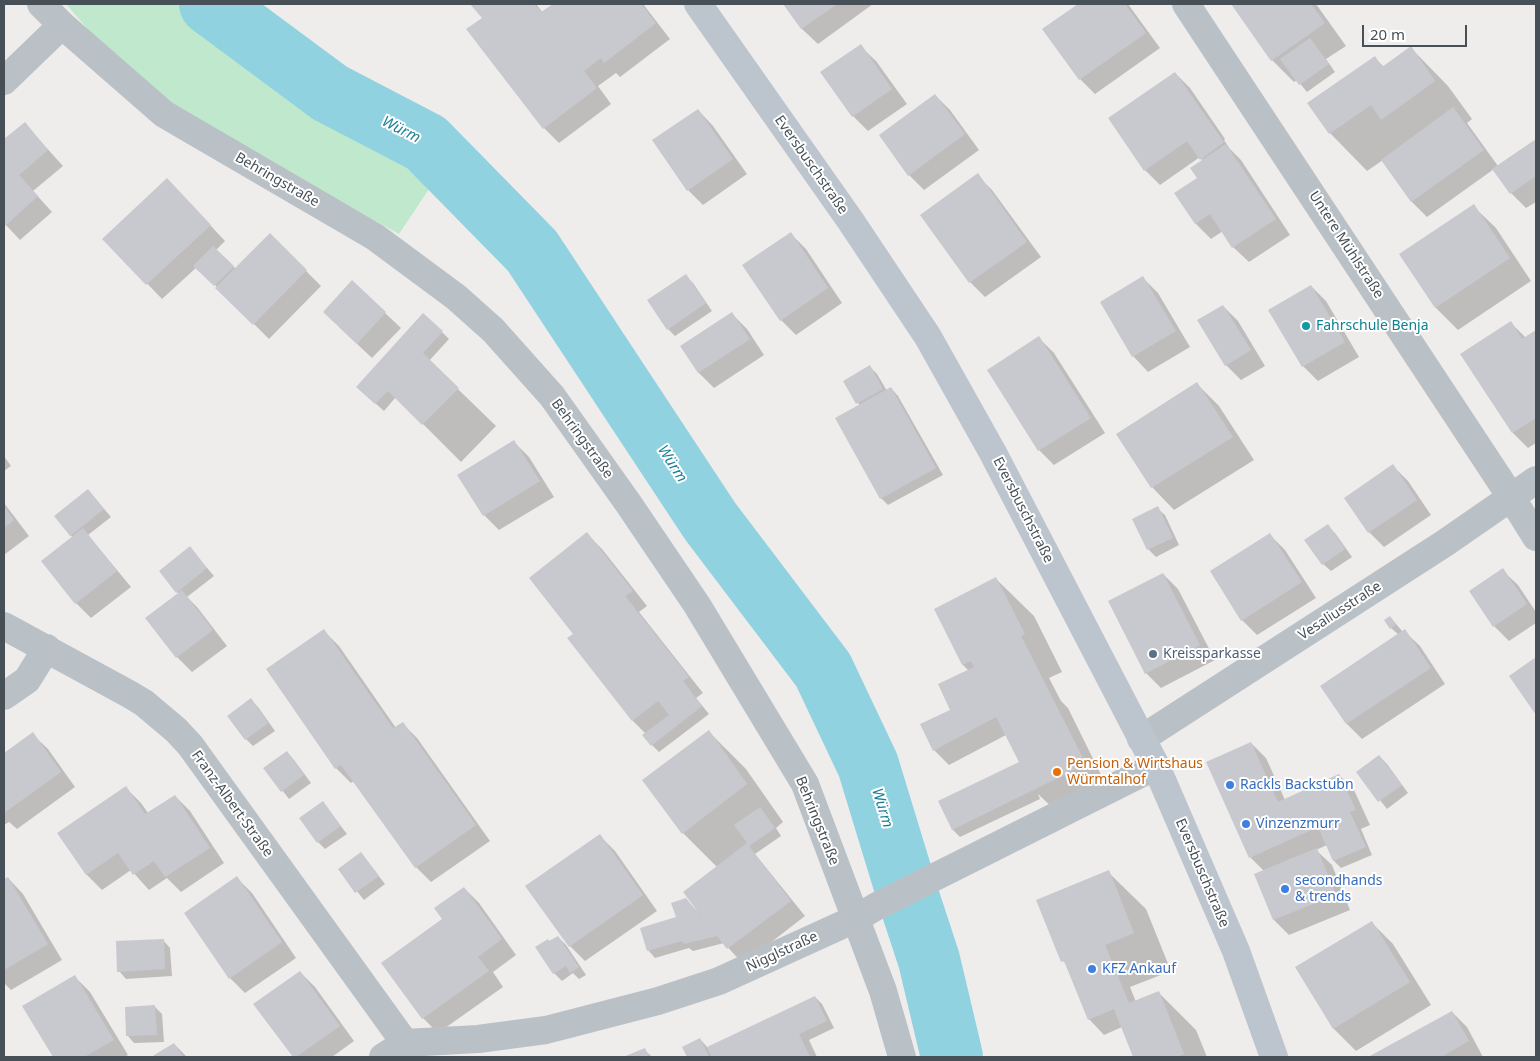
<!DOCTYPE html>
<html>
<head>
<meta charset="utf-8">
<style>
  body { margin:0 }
  #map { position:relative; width:1540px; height:1061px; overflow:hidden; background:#efecec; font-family:"Noto Sans",sans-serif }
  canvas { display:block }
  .frame { position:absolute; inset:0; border:5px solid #475057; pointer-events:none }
  .scale { position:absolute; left:1362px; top:25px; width:105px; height:22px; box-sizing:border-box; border:2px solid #475057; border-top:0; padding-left:6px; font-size:15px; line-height:18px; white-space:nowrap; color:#475057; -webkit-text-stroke:4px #fff; paint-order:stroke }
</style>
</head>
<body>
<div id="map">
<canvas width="1540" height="1061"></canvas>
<div class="frame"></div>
<div class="scale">20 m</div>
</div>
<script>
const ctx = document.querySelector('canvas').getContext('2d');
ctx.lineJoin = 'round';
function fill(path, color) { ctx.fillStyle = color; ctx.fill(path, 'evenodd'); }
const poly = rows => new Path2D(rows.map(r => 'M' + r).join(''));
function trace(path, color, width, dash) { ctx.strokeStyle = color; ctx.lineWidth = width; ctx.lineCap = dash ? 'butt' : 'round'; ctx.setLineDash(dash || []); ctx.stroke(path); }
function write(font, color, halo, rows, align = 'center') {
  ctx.font = font + ' "Noto Sans",sans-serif'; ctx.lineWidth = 4; ctx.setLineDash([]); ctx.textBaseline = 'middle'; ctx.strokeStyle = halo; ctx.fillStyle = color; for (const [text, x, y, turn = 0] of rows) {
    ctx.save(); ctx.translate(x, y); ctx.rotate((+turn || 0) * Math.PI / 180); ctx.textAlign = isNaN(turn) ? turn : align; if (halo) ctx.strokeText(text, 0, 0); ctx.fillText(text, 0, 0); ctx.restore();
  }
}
const green = poly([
  [66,4,182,4,220,41,329,124,437,177,399,234,141,91]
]);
const shadow = poly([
  [471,4,536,4,543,13,555,4,643,4,670,39,620,77,616,73,598,86,611,104,559,143,544,128,483,17],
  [784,4,873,4,818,44,802,29],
  [1080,4,1128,4,1160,48,1095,94,1080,79,1044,29],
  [1232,4,1316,4,1346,46,1326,59,1335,72,1307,92,1297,80,1294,82,1272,60],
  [860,46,876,61,907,104,868,131,853,116],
  [1411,48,1448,86,1472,119,1467,123,1498,166,1536,140,1536,202,1526,208,1511,193,1494,169,1427,217,1412,202,1383,160,1367,171,1330,133,1375,58,1384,67],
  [1175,73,1190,88,1225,139,1224,140,1230,149,1241,160,1290,235,1249,262,1233,247,1223,231,1211,239,1196,224,1176,193,1198,179,1203,161,1200,157,1160,185,1145,170],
  [935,95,950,110,979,150,924,190,909,175,880,136],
  [698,110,713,126,747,174,703,205,688,190],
  [25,124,63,166,33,191,52,212,20,240,4,223,4,141],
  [977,175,992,190,1041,257,985,297,970,282],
  [182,195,225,241,216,250,236,269,270,235,321,286,269,339,197,267,162,299,104,239],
  [1473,206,1496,228,1531,281,1458,330,1436,308,1400,255],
  [791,234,806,249,842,303,796,335,781,320],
  [686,276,693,283,712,311,675,336,668,329],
  [1143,278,1158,293,1190,347,1148,372,1133,356,1101,302],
  [352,282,401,328,372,358,339,327],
  [1311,286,1326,301,1359,357,1318,381,1303,366],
  [1223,306,1238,321,1265,366,1241,380,1226,365],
  [732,314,747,329,764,355,714,388,699,373,682,347],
  [1510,322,1526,338,1536,332,1536,443,1528,448,1513,433,1462,354],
  [442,332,449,339,429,361,496,426,461,462,396,397,384,411,365,394],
  [1039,338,1054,353,1105,433,1054,465,1039,450],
  [870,367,877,374,887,391,891,388,898,396,943,475,888,505,881,498,860,406,845,382],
  [1197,384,1219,406,1254,460,1174,510,1152,487,1118,434],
  [514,442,529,457,554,497,499,530,484,515,459,475],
  [4,456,11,466,4,471],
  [1393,466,1408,481,1431,515,1384,547,1369,532],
  [88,490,111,517,88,535,131,587,91,618,76,603,43,561,73,538,55,516],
  [4,503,29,536,4,555],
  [1157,508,1165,515,1179,545,1156,557,1148,549,1133,520],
  [1328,526,1335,533,1352,557,1331,571,1323,564],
  [587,534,602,549,647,606,639,612,703,693,696,698,709,714,659,752,652,745,646,734,633,721,569,639,575,634],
  [1270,535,1285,550,1316,598,1257,635,1242,620],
  [190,548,214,576,187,597,197,607,227,646,192,672,177,657,147,618,179,594,177,592],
  [1502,570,1518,585,1536,612,1536,623,1509,641,1494,626],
  [1163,574,1178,589,1215,660,1161,688,1146,673],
  [996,579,1034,616,1062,672,1049,678,1061,701,1068,708,1107,787,1057,812,1038,794,1040,799,960,837,953,830,940,801,1022,767,1006,735,949,765,934,750,969,671,963,665,935,610],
  [1390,617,1403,632,1404,631,1420,646,1445,684,1362,739,1347,724,1322,687,1399,635,1391,628],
  [324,631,339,646,396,728,402,723,417,738,490,841,431,882,416,867,354,781,351,783,336,768],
  [1536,659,1536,713,1511,677],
  [251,700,258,707,275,731,253,746,246,739],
  [709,732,746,769,783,822,776,828,781,836,755,854,805,916,743,964,724,943,693,951,689,948,655,958,648,950,677,918,685,899,697,911,698,910,717,867,683,833],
  [32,734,48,749,75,787,17,829,9,822,4,825,4,755],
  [1251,743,1266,758,1285,800,1339,775,1354,790,1370,825,1361,829,1372,855,1341,868,1334,861,1327,845,1316,850,1332,865,1350,910,1289,935,1274,920,1264,871,1250,857],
  [287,752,294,760,311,783,289,799,265,768],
  [1379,756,1387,764,1408,793,1387,809,1358,772],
  [126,788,141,803,148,813,175,796,190,811,224,863,181,892,167,878,149,890,131,870,102,890,87,875,59,833],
  [323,803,347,834,325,849,318,842],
  [600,836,615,851,657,911,585,961,570,946],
  [361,853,385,884,364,900,339,869],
  [1108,872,1146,909,1171,971,1130,987,1136,1002,1158,992,1196,1030,1207,1057,1135,1057,1122,1027,1104,1035,1089,1019,1067,965,1063,961],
  [8,878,23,894,62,960,11,990,4,983,4,881],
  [237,878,252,893,296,958,245,993,230,978],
  [464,888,479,903,516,955,493,972,503,987,438,1033,423,1018,444,919],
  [1371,922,1393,944,1431,1005,1356,1051,1334,1029],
  [558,937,566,945,586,975,579,979,573,973,562,981,554,973],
  [163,940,170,948,172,976,126,979,119,971],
  [300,972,315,987,354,1041,332,1057,294,1057,255,1004],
  [75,977,90,992,128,1055,124,1057,54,1057,24,1007],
  [815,997,822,1004,834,1028,809,1040,817,1057,689,1057,684,1047,700,1039,708,1048],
  [155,1007,162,1014,164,1042,134,1043,127,1035],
  [1452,1012,1467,1027,1483,1057,1371,1057],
  [174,1044,187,1057,153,1057],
  [645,1050,652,1057,627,1057]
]);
const river = poly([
  [210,4,330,93,426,143,532,251,710,521,823,670,868,765,907,893,929,960,952,1057]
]);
const building = poly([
  [470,4,534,4,541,12,553,4,641,4,656,23,604,63,601,58,584,71,597,88,543,129,466,29,482,18],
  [783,4,837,4,801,29],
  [1078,4,1125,4,1146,33,1079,80,1042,29],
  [1231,4,1311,4,1325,23,1271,61],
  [1310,38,1329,64,1299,85,1280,59],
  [861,44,892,89,852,117,820,72],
  [1411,46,1435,81,1381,120,1371,105,1329,134,1307,103,1375,56,1382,67],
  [1175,72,1224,142,1200,160,1187,141,1144,171,1108,118],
  [935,94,965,134,908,176,879,135],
  [1453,107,1484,150,1411,202,1381,160],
  [698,109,733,159,687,191,652,140],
  [25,122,48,150,19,175,38,196,4,227,4,139],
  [1536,139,1536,176,1510,194,1492,169],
  [1226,144,1276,219,1232,248,1210,214,1195,224,1174,193,1197,178,1190,168],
  [978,173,1027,242,969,283,920,215],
  [167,178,211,225,146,285,102,239],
  [1474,204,1510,258,1435,308,1399,254],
  [791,232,828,288,780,321,742,265],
  [270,233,307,270,253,325,215,288],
  [213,246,234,266,214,286,193,266],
  [686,274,706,303,667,330,647,300],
  [1143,276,1176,331,1132,357,1100,302],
  [352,280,386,312,357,344,323,312],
  [1311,285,1345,342,1302,367,1268,310],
  [1223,305,1251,350,1225,366,1197,320],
  [732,312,750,339,698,373,680,346],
  [423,313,443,331,423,353,459,388,422,425,388,391,375,404,356,387],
  [1511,321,1522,339,1536,330,1536,418,1512,433,1460,354],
  [1039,336,1091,418,1038,451,987,370],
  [870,365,883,389,856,404,843,381],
  [1197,382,1233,437,1151,488,1116,434],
  [891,387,936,468,880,499,835,418],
  [514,440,540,481,483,516,457,475],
  [1393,464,1417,500,1368,533,1344,498],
  [88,489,104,509,70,536,54,516],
  [4,506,14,520,4,528],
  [1158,506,1173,538,1147,550,1132,519],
  [1328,524,1345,549,1322,565,1304,540],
  [83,528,117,571,75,604,41,561],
  [587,532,633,591,625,596,689,677,683,681,702,706,651,746,642,735,669,715,658,701,632,721,567,638,573,634,529,578],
  [1270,533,1302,582,1241,621,1210,571],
  [190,546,207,568,176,593,159,571],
  [1503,568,1527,604,1493,627,1469,591],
  [1163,573,1200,645,1145,674,1108,601],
  [996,577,1025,634,1021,636,1086,764,952,830,938,801,1019,762,996,717,933,751,920,724,950,710,938,684,974,667,971,661,962,665,934,609],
  [182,590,213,630,176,658,145,618],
  [1390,616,1396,624,1390,629,1384,620],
  [324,629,393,728,403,722,476,825,415,868,341,765,356,754,335,769,266,669],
  [1405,629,1431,668,1346,724,1320,686],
  [1536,657,1536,715,1509,676],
  [251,698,268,723,245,740,227,716],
  [709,730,747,784,682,834,642,780],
  [33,732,61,772,4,813,4,753],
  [1251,742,1278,802,1339,774,1356,810,1350,812,1366,847,1333,861,1318,827,1249,858,1206,762],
  [287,751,304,775,281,792,263,768],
  [1379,755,1402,785,1378,802,1356,772],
  [126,786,145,814,175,795,210,848,165,877,154,861,133,875,118,853,86,875,57,833],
  [323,801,341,826,317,843,299,818],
  [760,807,775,828,749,846,791,901,727,949,717,936,684,944,682,941,647,951,640,928,676,917,671,903,686,898,704,920,683,892,747,843,734,825],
  [600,834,643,895,569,947,525,886],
  [1317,848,1336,895,1273,920,1254,874],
  [361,852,379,876,355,893,338,869],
  [1109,870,1134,933,1105,945,1129,1003,1159,991,1184,1054,1177,1057,1133,1057,1114,1009,1088,1020,1064,961,1061,962,1036,900],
  [237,876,282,942,229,979,184,913],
  [8,877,48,944,4,970,4,879],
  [464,887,502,939,478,957,489,971,422,1019,381,963,442,919,434,908],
  [1372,921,1410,982,1333,1029,1295,967],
  [558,936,579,967,570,973,566,966,553,974,535,947,548,939,549,941],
  [164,939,165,969,117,972,116,941],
  [300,971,340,1026,296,1057,293,1057,253,1004],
  [75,975,114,1040,84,1057,53,1057,22,1006],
  [815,996,827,1021,799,1034,810,1057,712,1057,707,1047],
  [155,1005,157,1035,126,1036,125,1007],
  [1452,1011,1469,1041,1441,1057,1368,1057],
  [700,1038,709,1057,687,1057,682,1047],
  [174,1043,183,1057,151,1057],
  [645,1048,649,1057,623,1057]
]);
const minor = poly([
  [41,4,62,25,164,114,375,237,456,297,493,330,552,396,628,503,697,605,805,784,883,991,902,1057],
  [1186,4,1511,497,1536,537],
  [4,81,62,25],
  [4,626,129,694,144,703,176,730,190,745,405,1043],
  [4,696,27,680,47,648],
  [1141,739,1445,543,1536,480],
  [383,1057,405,1043,478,1039,546,1030,658,1001,719,981,855,919,877,906,1156,766]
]);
const secondary = poly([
  [698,4,850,220,928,337,993,453,1156,766,1236,951,1274,1057]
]);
const markers = [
  [1306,326,5,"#0f9aa8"],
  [1153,654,5,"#5c6f8a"],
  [1057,772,5,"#e8710a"],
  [1230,785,5,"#3f7fe0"],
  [1246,824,5,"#3f7fe0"],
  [1285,889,5,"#3f7fe0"],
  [1092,969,5,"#3f7fe0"]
];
const streetNames = [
  ["Eversbuschstraße",811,165,55],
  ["Behringstraße",277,180,30],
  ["Untere Mühlstraße",1346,245,57],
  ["Behringstraße",582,439,54],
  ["Eversbuschstraße",1023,510,63],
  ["Vesaliusstraße",1340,611,-33],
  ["Franz-Albert-Straße",232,804,54],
  ["Behringstraße",817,821,68],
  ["Eversbuschstraße",1202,873,67],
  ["Nigglstraße",782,952,-25]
];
const cultureNames = [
  ["Fahrschule Benja",1316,326]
];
const serviceNames = [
  ["Kreissparkasse",1163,654]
];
const foodNames = [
  ["Pension & Wirtshaus",1067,764],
  ["Würmtalhof",1067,780]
];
const shopNames = [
  ["Rackls Backstubn",1240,785],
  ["Vinzenzmurr",1256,824],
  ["secondhands",1295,881],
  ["& trends",1295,897],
  ["KFZ Ankauf",1102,969]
];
const waterNames = [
  ["Würm",401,130,27],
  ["Würm",672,464,57],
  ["Würm",882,808,73]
];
fill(green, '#bfe8cd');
fill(shadow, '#0003');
trace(river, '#91d2e0', 62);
fill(building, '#c7c9cf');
trace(minor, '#b9c1c7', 28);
trace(secondary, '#bcc5ce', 28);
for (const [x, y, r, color] of markers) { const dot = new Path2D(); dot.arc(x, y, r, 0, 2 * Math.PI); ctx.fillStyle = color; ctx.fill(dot); trace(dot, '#fff', 2); }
write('14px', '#475057', '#fff', streetNames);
write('14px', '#0d838f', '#fff', cultureNames, 'left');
write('14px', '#4e5e75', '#fff', serviceNames, 'left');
write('14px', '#c56008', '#fff', foodNames, 'left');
write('14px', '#366cbe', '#fff', shopNames, 'left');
write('italic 15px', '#1c8095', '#fff', waterNames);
</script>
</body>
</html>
